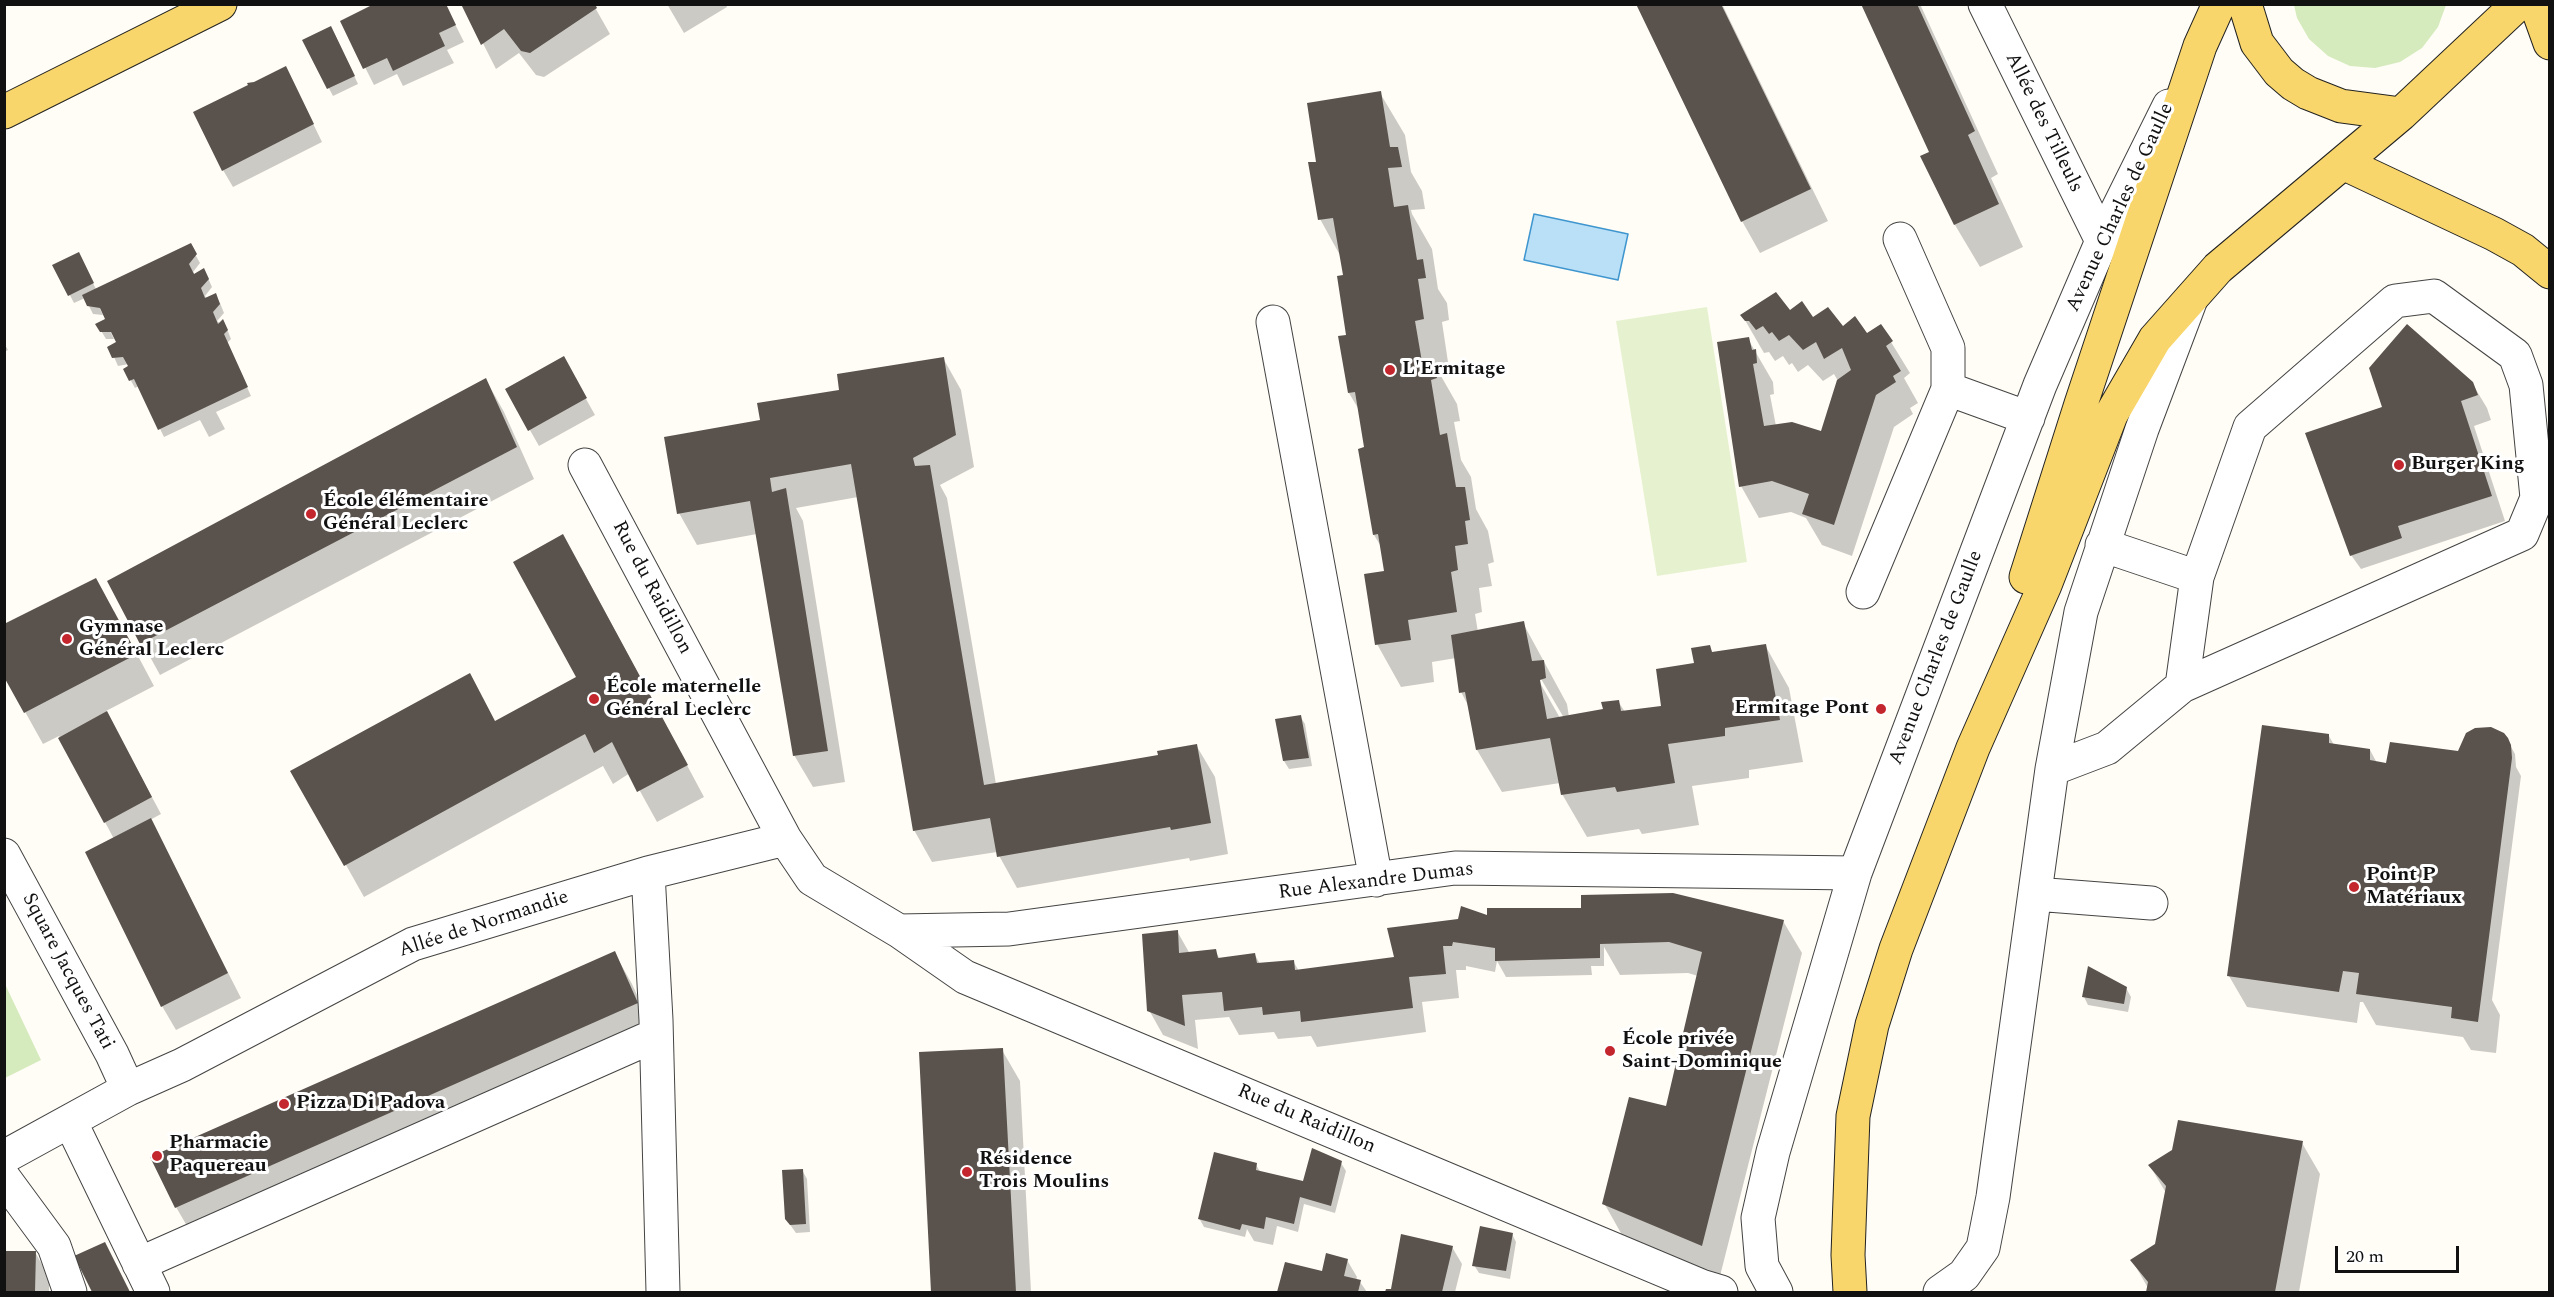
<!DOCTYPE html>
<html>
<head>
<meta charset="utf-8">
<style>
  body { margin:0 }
  #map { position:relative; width:2554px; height:1297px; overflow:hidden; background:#fffdf5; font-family:Spectral,serif }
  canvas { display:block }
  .frame { position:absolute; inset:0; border:6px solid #111; pointer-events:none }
  .scale { position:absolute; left:2335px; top:1246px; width:124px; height:27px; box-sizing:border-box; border:3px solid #111; border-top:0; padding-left:8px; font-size:18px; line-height:21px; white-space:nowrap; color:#111; -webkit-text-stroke:4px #fff; paint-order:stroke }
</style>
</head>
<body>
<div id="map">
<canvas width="2554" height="1297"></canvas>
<div class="frame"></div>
<div class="scale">20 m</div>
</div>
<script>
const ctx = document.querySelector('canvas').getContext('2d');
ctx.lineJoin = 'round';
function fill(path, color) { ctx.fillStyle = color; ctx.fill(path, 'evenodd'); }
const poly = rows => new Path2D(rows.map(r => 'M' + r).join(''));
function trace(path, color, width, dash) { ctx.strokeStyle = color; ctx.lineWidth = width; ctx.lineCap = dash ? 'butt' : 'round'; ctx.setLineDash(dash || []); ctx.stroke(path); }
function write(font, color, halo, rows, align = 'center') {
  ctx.font = font + ' Spectral,serif'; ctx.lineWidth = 6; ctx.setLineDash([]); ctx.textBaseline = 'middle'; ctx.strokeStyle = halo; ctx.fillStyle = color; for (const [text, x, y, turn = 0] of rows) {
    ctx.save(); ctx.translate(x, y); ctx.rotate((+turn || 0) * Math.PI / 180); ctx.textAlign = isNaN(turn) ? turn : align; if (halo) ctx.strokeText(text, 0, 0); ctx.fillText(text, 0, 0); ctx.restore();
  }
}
const green = poly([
  [2294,5,2294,4,2446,5,2438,27,2422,48,2400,62,2375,68,2350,66,2328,56,2309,39,2297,18],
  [5,984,41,1060,5,1078,4,1078]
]);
const pitch = poly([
  [1707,307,1747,562,1657,576,1616,321]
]);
const water = poly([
  [1534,214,1628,234,1618,280,1524,260,1534,214]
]);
const shadow = poly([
  [445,4,464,42,447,50,454,63,403,86,397,74,374,85,342,22],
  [463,4,593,4,610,34,544,77,536,75,519,53,496,69],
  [667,4,726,4,727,7,684,33],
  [1638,4,1722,4,1828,221,1760,253,1742,221],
  [1863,4,1920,4,1998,174,1991,178,2023,247,1980,267,1955,225,1922,157,1931,153],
  [335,35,358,84,333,96,304,41],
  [286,68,322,142,233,187,223,170],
  [1380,93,1405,135,1411,172,1422,191,1425,209,1411,210,1412,214,1432,249,1438,289,1447,303,1449,320,1442,322,1448,362,1439,364,1441,376,1457,404,1460,421,1454,422,1461,460,1471,477,1476,509,1488,531,1494,562,1488,564,1492,586,1479,588,1482,612,1475,614,1478,632,1523,623,1567,704,1569,717,1605,710,1618,701,1625,712,1663,707,1709,647,1713,653,1765,645,1789,688,1803,762,1749,770,1749,778,1692,786,1699,825,1642,834,1639,829,1587,837,1562,794,1560,783,1502,792,1477,750,1469,707,1461,692,1456,658,1432,662,1434,682,1401,687,1377,644,1386,572,1382,548,1374,535,1366,448,1359,410,1349,393,1340,337,1347,337,1345,276,1341,257,1320,219,1318,163],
  [1537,672,1564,718,1560,718,1535,674],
  [190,245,200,263,193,272,195,275,208,278,212,287,205,296,207,299,215,295,220,303,224,313,217,321,227,329,231,339,227,343,251,396,216,412,225,429,209,437,200,420,164,437,139,386,135,388,125,370,129,364,118,366,114,357,116,344,123,357,103,308,100,309,103,315,93,314,85,298,74,303,54,265,82,262,96,289],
  [1789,312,1891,342,1910,373,1904,378,1918,403,1910,408,1913,414,1894,427,1852,556,1822,545,1806,518,1791,512,1759,518,1741,486,1748,339,1773,382,1774,394,1770,395,1776,426,1822,433,1838,381,1834,374,1823,381,1808,365,1798,372,1792,363,1789,365,1783,356,1775,361,1769,352,1764,353,1742,315],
  [97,324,109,329,114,339,106,339],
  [4,343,8,350,4,352],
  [563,358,595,415,539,446,507,390],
  [943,358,961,390,974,467,940,485,947,498,996,784,1160,756,1196,745,1215,777,1228,854,1190,861,1189,858,1017,888,997,852,932,862,914,830,858,497,796,508,803,521,845,782,813,787,794,755,757,534,697,545,679,513,761,422,841,391],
  [486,380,504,412,534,479,160,675,109,582],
  [2472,383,2487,408,2491,420,2474,426,2505,521,2361,569,2351,555],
  [581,567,704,797,657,822,630,773,613,784,603,766,364,897,293,771,496,722,578,678],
  [114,611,154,686,106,711,161,814,150,820,241,998,176,1030,162,1006,114,839,59,736,43,744,4,674],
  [1300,716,1305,724,1312,766,1289,769,1284,761],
  [2329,736,2334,745,2370,750,2377,763,2387,764,2510,745,2515,754,2516,767,2521,776,2492,1000,2500,1015,2496,1053,2471,1050,2463,1037,2376,1025,2363,1002,2360,1002,2357,1023,2247,1007,2229,976],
  [1487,916,1783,921,1802,953,1720,1276,1622,1235,1604,1203,1667,1108,1698,976,1688,973,1620,975,1604,947,1604,966,1591,966,1592,975,1506,977,1497,961,1495,972,1466,966,1466,970,1456,970,1459,998,1422,1002,1426,1032,1317,1047,1311,1036,1278,1039,1274,1032,1239,1035,1229,1017,1195,1020,1198,1049,1163,1035,1149,1010,1177,931,1190,954,1215,951,1220,959,1255,955,1260,964,1293,961,1299,971,1396,958],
  [614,952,632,984,655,1035,194,1238,176,1207],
  [2126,988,2131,997,2128,1012,2088,1005,2084,997],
  [1002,1050,1020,1081,1031,1292,933,1292,921,1054],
  [2302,1143,2320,1174,2299,1292,2148,1292,2148,1288,2132,1260,2156,1245,2166,1193,2150,1166],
  [1341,1163,1346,1171,1335,1213,1304,1204,1298,1232,1277,1226,1273,1245,1254,1241,1247,1229,1245,1237,1204,1227,1199,1218,1256,1165,1261,1173,1304,1183],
  [802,1170,807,1179,810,1232,796,1233,786,1219],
  [1512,1234,1516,1242,1510,1279,1479,1273,1474,1265],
  [1452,1247,1462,1264,1455,1292,1387,1292],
  [4,1252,35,1252,49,1277,49,1292,4,1292],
  [1347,1260,1357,1277,1356,1281,1360,1282,1367,1292,1279,1292,1286,1264,1323,1272]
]);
const building = poly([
  [374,4,446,4,456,25,439,33,445,46,393,71,387,58,363,69,340,21],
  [461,4,595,4,597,8,530,53,521,51,504,29,481,45],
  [1636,4,1721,4,1811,189,1741,222],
  [1861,4,1917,4,1975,131,1968,135,1999,204,1954,225,1920,156,1929,152],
  [331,26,355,76,327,89,302,40],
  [286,66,314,124,222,171,193,112,248,85,247,83,254,82],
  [1381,91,1390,147,1398,147,1402,167,1388,168,1394,207,1408,205,1417,260,1423,259,1426,278,1418,279,1424,319,1415,321,1422,362,1433,360,1437,378,1431,380,1440,435,1447,433,1456,487,1465,487,1470,520,1465,521,1468,544,1455,546,1458,570,1451,572,1457,612,1408,620,1411,640,1375,645,1364,574,1384,571,1378,534,1373,535,1358,449,1364,447,1355,392,1348,393,1338,336,1346,335,1337,276,1343,275,1333,218,1318,220,1308,162,1316,162,1307,103],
  [191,243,197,254,189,264,194,274,204,268,209,279,201,288,205,298,216,293,220,304,213,312,218,324,223,319,228,330,224,334,248,387,158,430,134,379,129,381,123,369,128,366,123,357,112,358,107,347,116,342,111,332,100,332,95,324,105,319,100,308,87,306,82,295],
  [79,252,94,283,68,296,52,265],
  [1776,292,1790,310,1802,301,1813,317,1828,307,1843,326,1855,316,1867,333,1881,324,1893,341,1886,346,1901,371,1893,376,1896,382,1876,395,1834,525,1802,514,1809,494,1772,481,1739,487,1717,342,1749,337,1752,350,1756,349,1757,363,1753,364,1764,426,1792,422,1821,431,1837,380,1851,370,1842,348,1824,359,1816,342,1803,350,1789,335,1779,341,1772,332,1769,334,1763,326,1756,330,1749,321,1745,321,1740,315],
  [2407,324,2473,382,2478,395,2461,401,2492,496,2398,526,2402,538,2350,556,2305,433,2382,407,2369,368],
  [564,356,587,398,528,431,505,389],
  [944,357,956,435,913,458,915,466,930,465,984,785,1158,755,1157,751,1197,744,1211,823,1171,830,1170,827,997,857,990,818,913,831,851,464,770,478,772,492,786,488,828,751,793,756,750,501,677,514,664,437,760,420,757,403,839,390,837,374],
  [486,378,517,447,140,644,107,581],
  [563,534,688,765,637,792,612,742,594,753,585,734,344,866,290,771,470,673,495,721,576,677,513,562],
  [96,578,137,654,24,713,4,677,4,624],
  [1524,621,1532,661,1544,660,1546,678,1540,680,1547,719,1603,709,1601,702,1619,700,1621,711,1661,706,1656,669,1694,663,1691,648,1710,645,1712,652,1766,644,1780,720,1725,728,1725,736,1668,744,1675,783,1617,792,1615,787,1561,795,1550,738,1476,750,1465,692,1459,693,1451,635],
  [107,711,152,797,104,823,58,738],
  [1301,715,1309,758,1283,761,1275,719],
  [2262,725,2329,734,2329,743,2370,749,2370,760,2386,763,2390,742,2458,751,2466,733,2475,728,2491,727,2504,733,2508,738,2511,745,2512,758,2478,1022,2451,1018,2452,1007,2356,994,2359,973,2343,971,2339,992,2227,976],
  [151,818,228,973,161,1007,85,852],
  [1673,893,1784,920,1702,1246,1602,1204,1629,1097,1666,1106,1702,952,1669,942,1600,944,1600,958,1495,961,1495,948,1453,942,1452,946,1443,946,1446,974,1409,977,1413,1008,1301,1022,1300,1011,1263,1015,1262,1007,1224,1011,1222,992,1182,995,1185,1026,1147,1011,1142,934,1178,930,1179,953,1216,949,1218,958,1255,953,1257,963,1294,960,1295,970,1394,957,1387,928,1458,919,1461,906,1487,915,1487,908,1581,908,1581,895],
  [615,951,638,1003,175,1208,150,1157],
  [2088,966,2127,987,2124,1004,2082,997],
  [1003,1048,1016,1292,931,1292,919,1052],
  [2178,1120,2303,1141,2275,1292,2146,1292,2148,1282,2130,1260,2155,1244,2166,1186,2148,1165,2172,1150],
  [1312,1148,1342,1161,1331,1206,1300,1197,1294,1224,1266,1217,1264,1229,1242,1224,1240,1230,1198,1219,1214,1152,1257,1163,1256,1170,1303,1181],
  [803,1169,806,1224,790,1225,785,1219,782,1170],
  [1480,1226,1513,1233,1506,1271,1472,1266],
  [1401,1234,1453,1246,1442,1292,1385,1292,1386,1289,1391,1289],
  [105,1242,130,1292,92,1292,74,1256],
  [5,1251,36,1251,35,1292,5,1292],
  [1326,1253,1348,1259,1344,1276,1361,1280,1358,1292,1277,1292,1285,1262,1322,1271]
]);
const minor = poly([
  [1985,4,2102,241],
  [1900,239,1948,348,1948,389],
  [1273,322,1376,880],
  [585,465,785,839],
  [1863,592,1948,389,2028,418],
  [2182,686,2197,577],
  [2052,769,2107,748,2182,686,2522,534,2537,498,2526,385,2515,355,2434,296,2395,301,2250,427,2197,577,2102,545],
  [4,855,112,1054,128,1089],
  [648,873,656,1020,663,1292],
  [2035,894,2151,903],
  [899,931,1009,929,1455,868,1855,873],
  [70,1121,153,1292],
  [4,1157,128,1089,182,1065,413,944,648,873,785,839,812,879,899,931,965,977,1701,1286,1721,1292],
  [4,1178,54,1246,70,1292],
  [139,1264,656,1035],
  [1776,1292,1762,1266,1758,1218,1773,1152,1855,873,2040,385,2102,241,2169,106],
  [1940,1292,1964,1275,1983,1248,1993,1197,2052,769,2081,612,2142,429,2191,299]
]);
const major = poly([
  [2245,4,2257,43,2279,72,2293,84,2308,93,2341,106,2401,114],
  [2536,4,2550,43],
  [4,112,220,4],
  [2343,163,2494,234,2523,250,2550,272],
  [2026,577,2081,404,2200,46,2219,4],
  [1850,1292,1848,1255,1853,1116,1872,1025,1896,949,1973,748,2045,585,2111,415,2155,339,2218,268,2401,114,2518,4]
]);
const markers = [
  [1390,370,6,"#c4262e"],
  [2399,465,6,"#c4262e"],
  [311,514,6,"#c4262e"],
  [67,639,6,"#c4262e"],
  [594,699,6,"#c4262e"],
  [1881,709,6,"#c4262e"],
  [2354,887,6,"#c4262e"],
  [1610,1051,6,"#c4262e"],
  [284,1104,6,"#c4262e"],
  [157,1156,6,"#c4262e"],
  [967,1172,6,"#c4262e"]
];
const streetNames = [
  ["Allée des Tilleuls",2043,123,64],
  ["Avenue Charles de Gaulle",2121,208,-65],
  ["Rue du Raidillon",651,588,62],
  ["Avenue Charles de Gaulle",1937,658,-69],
  ["Rue Alexandre Dumas",1376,882,-7],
  ["Allée de Normandie",484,925,-18],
  ["Square Jacques Tati",67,972,62],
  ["Rue du Raidillon",1306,1120,23]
];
const poiNames = [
  ["L'Ermitage",1402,370],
  ["Burger King",2411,465],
  ["École élémentaire",323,502],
  ["Général Leclerc",323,525],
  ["Gymnase",79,628],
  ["Général Leclerc",79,651],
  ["École maternelle",606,688],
  ["Général Leclerc",606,711],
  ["Ermitage Pont",1869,709,"right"],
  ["Point P",2366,876],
  ["Matériaux",2366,899],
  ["École privée",1622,1040],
  ["Saint-Dominique",1622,1063],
  ["Pizza Di Padova",296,1104],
  ["Pharmacie",169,1144],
  ["Paquereau",169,1167],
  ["Résidence",979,1160],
  ["Trois Moulins",979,1183]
];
fill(green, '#d5ebbd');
fill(pitch, '#e6f2cf');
fill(water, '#b9e0f7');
trace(water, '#3f96cf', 1.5);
fill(shadow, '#0003');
fill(building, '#5a524d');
trace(minor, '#444', 35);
trace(major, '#222', 35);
trace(minor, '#fff', 33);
trace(major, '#f9d66b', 33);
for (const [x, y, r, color] of markers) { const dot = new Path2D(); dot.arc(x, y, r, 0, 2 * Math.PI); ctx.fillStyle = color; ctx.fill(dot); trace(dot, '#fff', 2); }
write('20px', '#111', '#fff', streetNames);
write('bold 20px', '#111', '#fff', poiNames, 'left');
</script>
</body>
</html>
